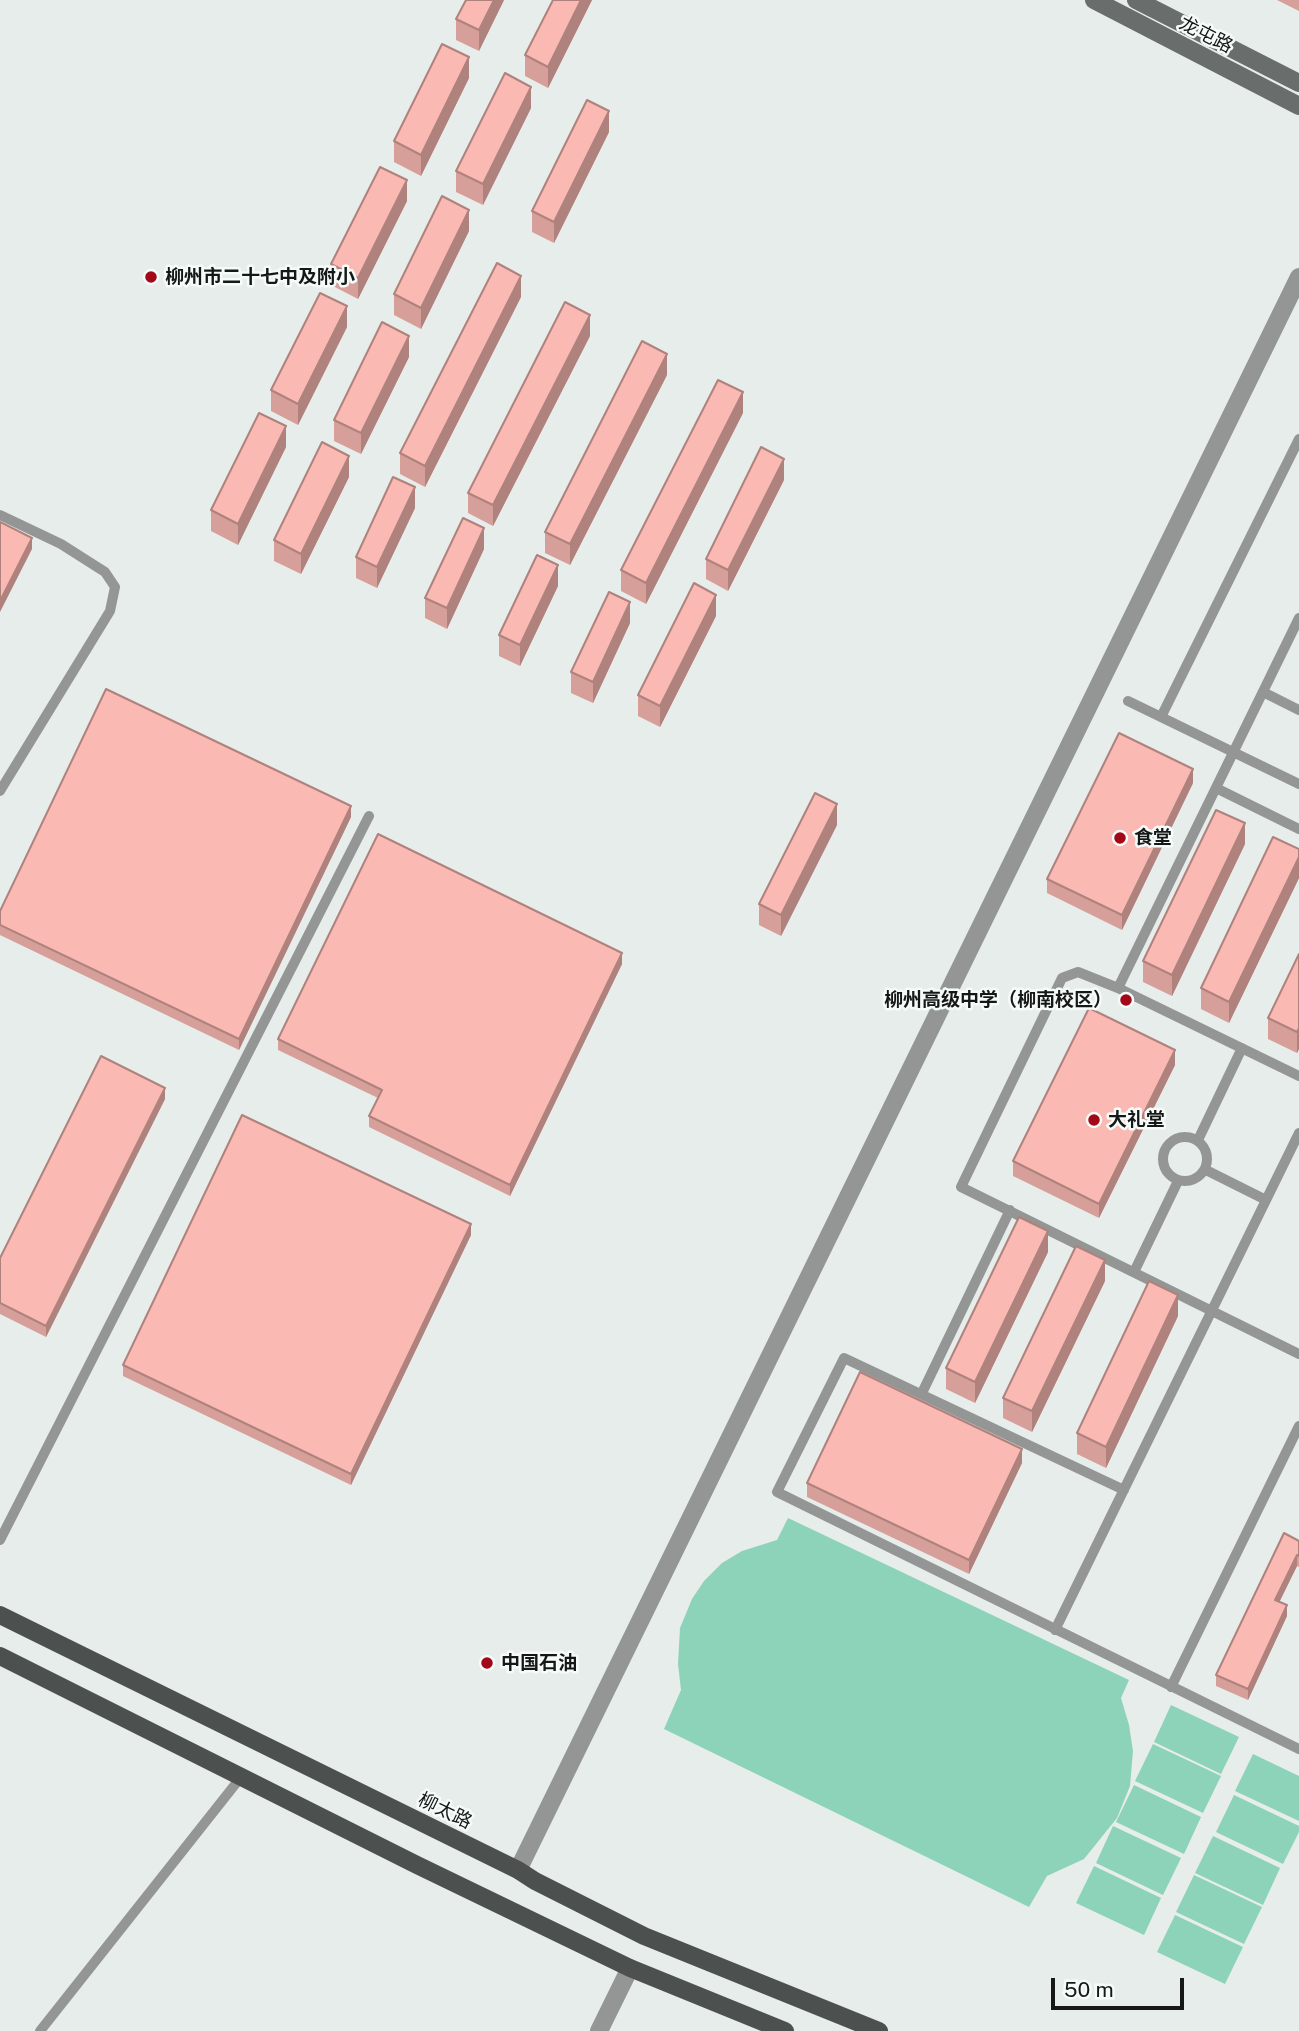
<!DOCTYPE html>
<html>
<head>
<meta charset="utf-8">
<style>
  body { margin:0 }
  #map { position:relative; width:1299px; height:2031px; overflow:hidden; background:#e7edeb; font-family:"Public Sans",sans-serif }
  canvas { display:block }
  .scale { position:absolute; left:1051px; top:1978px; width:133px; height:32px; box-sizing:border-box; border:4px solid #161817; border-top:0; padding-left:9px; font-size:21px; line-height:24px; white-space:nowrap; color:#161817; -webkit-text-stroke:5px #f4fbf8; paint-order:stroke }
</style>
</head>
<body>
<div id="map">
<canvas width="1299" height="2031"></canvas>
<div class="scale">50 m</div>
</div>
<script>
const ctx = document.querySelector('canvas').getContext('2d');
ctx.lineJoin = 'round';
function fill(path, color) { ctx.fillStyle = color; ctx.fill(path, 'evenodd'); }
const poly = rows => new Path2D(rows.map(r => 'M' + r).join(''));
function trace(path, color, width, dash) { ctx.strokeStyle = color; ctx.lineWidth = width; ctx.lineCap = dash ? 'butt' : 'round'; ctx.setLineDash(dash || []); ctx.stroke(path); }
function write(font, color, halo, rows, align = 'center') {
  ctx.font = font + ' "Public Sans","Noto Sans SC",sans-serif'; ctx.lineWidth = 5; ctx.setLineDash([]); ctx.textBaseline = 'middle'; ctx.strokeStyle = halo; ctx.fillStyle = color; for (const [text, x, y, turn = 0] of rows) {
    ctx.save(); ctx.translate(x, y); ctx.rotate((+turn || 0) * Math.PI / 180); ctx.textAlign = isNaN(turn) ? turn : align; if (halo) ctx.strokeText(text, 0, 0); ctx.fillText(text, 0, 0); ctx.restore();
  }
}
const green = poly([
  [788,1518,1129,1680,1121,1698,1129,1725,1133,1751,1130,1786,1117,1818,1084,1859,1047,1876,1029,1907,664,1729,681,1690,678,1664,680,1628,692,1599,704,1581,722,1563,742,1551,777,1540],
  [1171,1705,1239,1737,1221,1774,1154,1742],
  [1153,1744,1221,1776,1203,1813,1135,1781],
  [1253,1754,1299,1776,1299,1821,1235,1791],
  [1134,1785,1201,1817,1184,1854,1116,1822],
  [1234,1795,1299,1826,1299,1832,1283,1864,1216,1832],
  [1113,1826,1181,1858,1163,1895,1096,1863],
  [1213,1836,1280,1868,1263,1905,1195,1873],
  [1094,1866,1161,1898,1144,1935,1076,1903],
  [1194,1875,1262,1907,1244,1944,1176,1912],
  [1175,1915,1243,1947,1225,1984,1157,1952]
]);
const service = poly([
  [0,515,61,544,105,572,115,587,110,611,0,791],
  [1263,692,1299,710],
  [1128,701,1299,784],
  [1161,717,1299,439],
  [1216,788,1299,829],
  [1118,988,1299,618],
  [1299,1076,1118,988,1078,972,1062,978,961,1187,1299,1354],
  '1163 1159a22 22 0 1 1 44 0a22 22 0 1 1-44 0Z',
  [1198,1140,1242,1048],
  [1206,1170,1266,1200],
  [1134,1272,1178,1181],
  [922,1393,1010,1210],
  [1124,1490,844,1358,777,1492,1299,1749],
  [0,1540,369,816],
  [1055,1630,1299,1133],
  [1171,1687,1299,1426],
  [40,2031,241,1777]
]);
const minor = poly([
  [518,1870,1299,277],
  [599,2031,630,1968]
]);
const secondary = poly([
  [1094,0,1299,106],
  [1136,0,1299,83]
]);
const primary = poly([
  [0,1615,518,1870,535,1881,644,1936,879,2031],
  [0,1656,417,1865,630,1968,785,2031]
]);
const wall = poly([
  [504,0,479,51,456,40,456,19],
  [553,0,592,0,548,88,525,76,525,55],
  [1277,0,1299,0,1299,11],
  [469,78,421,176,394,162,394,141],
  [531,108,483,205,456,192,456,171],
  [609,132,554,243,532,232,532,211],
  [407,201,358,299,331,285,331,264],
  [469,231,421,329,394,315,394,294],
  [521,297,425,487,400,474,400,453],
  [347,327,298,425,271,411,271,390],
  [590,336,493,526,468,513,468,493],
  [409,357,361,454,334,441,334,420],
  [667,375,570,565,545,553,545,532],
  [743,413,646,604,621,591,621,570],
  [286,447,238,545,211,531,211,510],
  [349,477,301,574,274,561,274,540],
  [784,480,728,591,706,579,706,559],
  [415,508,377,588,356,578,356,557],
  [484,549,447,629,425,618,425,598],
  [558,586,520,666,499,656,499,635],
  [716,616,660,727,638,716,638,695],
  [630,623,593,703,571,693,571,672],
  [1193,783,1122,930,1047,893,1047,879],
  [351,817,239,1050,0,935,0,911],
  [837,825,781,936,759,925,759,904],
  [1245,844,1172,996,1143,982,1143,961],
  [1299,849,1299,878,1229,1023,1201,1009,1201,988],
  [1299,954,1299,1049,1297,1053,1268,1039,1268,1018],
  [622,964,510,1196,369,1127,369,1116,378,1098,278,1050,278,1039],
  [1175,1065,1099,1218,1013,1176,1013,1161],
  [165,1099,46,1337,0,1314,0,1258],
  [471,1235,351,1485,123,1376,123,1365],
  [1048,1252,975,1403,946,1389,946,1368],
  [1105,1281,1032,1432,1003,1418,1003,1398],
  [1178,1316,1106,1468,1077,1454,1077,1433],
  [1022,1463,969,1574,807,1497,807,1483],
  [1299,1541,1299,1567,1297,1566,1279,1602,1287,1616,1248,1700,1216,1686,1216,1675]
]);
const shadedWall = poly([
  [494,0,504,0,479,51,479,30],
  [581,0,592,0,548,88,548,67],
  [469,57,469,78,421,176,421,155],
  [531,87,531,108,483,205,483,184],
  [609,111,609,132,554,243,554,222],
  [407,180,407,201,358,299,358,278],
  [469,210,469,231,421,329,421,308],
  [521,276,521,297,425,487,425,466],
  [347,306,347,327,298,425,298,404],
  [590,315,590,336,493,526,493,505],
  [409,336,409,357,361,454,361,433],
  [667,354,667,375,570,565,570,544],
  [743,392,743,413,646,604,646,583],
  [286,426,286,447,238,545,238,524],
  [349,456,349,477,301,574,301,554],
  [784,459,784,480,728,591,728,570],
  [415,487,415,508,377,588,377,567],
  [484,528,484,549,447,629,447,608],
  [32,538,32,549,0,612,0,601],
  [558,565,558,586,520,666,520,645],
  [716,595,716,616,660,727,660,706],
  [630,602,630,623,593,703,593,682],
  [1193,769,1193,783,1122,930,1122,915],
  [837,804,837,825,781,936,781,915],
  [351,806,351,817,239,1050,239,1039],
  [1245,823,1245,844,1172,996,1172,975],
  [1299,857,1299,878,1229,1023,1229,1002],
  [622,953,622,964,510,1196,510,1185],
  [1299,1028,1299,1049,1297,1053,1297,1032],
  [1175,1050,1175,1065,1099,1218,1099,1204],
  [165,1088,165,1099,46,1337,46,1326],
  [471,1224,471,1235,351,1485,351,1474],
  [1048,1231,1048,1252,975,1403,975,1382],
  [1105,1260,1105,1281,1032,1432,1032,1411],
  [1178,1295,1178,1316,1106,1468,1106,1447],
  [1022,1449,1022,1463,969,1574,969,1560],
  [1297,1555,1297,1566,1275,1611,1275,1600],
  [1287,1605,1287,1616,1248,1700,1248,1689]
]);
const building = poly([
  [466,0,494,0,479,30,456,19,466,0],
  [553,0,581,0,548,67,525,55,553,0],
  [442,44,469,57,421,155,394,141,442,44],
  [505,73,531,87,483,184,456,171,505,73],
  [587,100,609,111,554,222,532,211,587,100],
  [380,167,407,180,358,278,331,264,380,167],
  [442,196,469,210,421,308,394,294,442,196],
  [497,263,521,276,425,466,400,453,497,263],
  [320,293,347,306,298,404,271,390,320,293],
  [565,302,590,315,493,505,468,493,565,302],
  [382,322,409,336,361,433,334,420,382,322],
  [642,341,667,354,570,544,545,532,642,341],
  [718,380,743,392,646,583,621,570,718,380],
  [259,413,286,426,238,524,211,510,259,413],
  [322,442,349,456,301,554,274,540,322,442],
  [761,447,784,459,728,570,706,559,761,447],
  [393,477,415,487,377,567,356,557,393,477],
  [463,518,484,528,447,608,425,598,463,518],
  [0,522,32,538,0,601,0,522],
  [537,555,558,565,520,645,499,635,537,555],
  [694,583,716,595,660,706,638,695,694,583],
  [609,592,630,602,593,682,571,672,609,592],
  [106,689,351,806,239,1039,0,925,0,911,106,689],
  [1119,733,1193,769,1122,915,1047,879,1119,733],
  [815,793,837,804,781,915,759,904,815,793],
  [1216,810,1245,823,1172,975,1143,961,1216,810],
  [378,834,622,953,510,1185,369,1116,382,1090,278,1039,378,834],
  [1273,837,1299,849,1299,857,1229,1002,1201,988,1273,837],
  [1299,954,1299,1028,1297,1032,1268,1018,1299,954],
  [1089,1008,1175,1050,1099,1204,1013,1161,1089,1008],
  [101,1056,165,1088,46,1326,0,1303,0,1258,101,1056],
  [242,1115,471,1224,351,1474,123,1365,242,1115],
  [1019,1217,1048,1231,975,1382,946,1368,1019,1217],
  [1076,1246,1105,1260,1032,1411,1003,1398,1076,1246],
  [1149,1281,1178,1295,1106,1447,1077,1433,1149,1281],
  [860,1372,1022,1449,969,1560,807,1483,860,1372],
  [1284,1533,1299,1541,1299,1556,1297,1555,1275,1600,1287,1605,1248,1689,1216,1675,1284,1533]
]);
const markers = [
  [151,277,7,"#a30818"],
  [1120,838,7,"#a30818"],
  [1126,1000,7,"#a30818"],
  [1094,1120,7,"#a30818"],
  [487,1663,7,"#a30818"]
];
const streetNames = [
  ["龙屯路",1206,35,27],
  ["柳太路",445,1811,26]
];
const poiNames = [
  ["柳州市二十七中及附小",165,277],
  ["食堂",1134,838],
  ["柳州高级中学（柳南校区）",1112,1000,"right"],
  ["大礼堂",1108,1120],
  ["中国石油",501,1663]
];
fill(green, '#8cd3ba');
trace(service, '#939695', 10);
trace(minor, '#939695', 18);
trace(secondary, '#696d6c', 18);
trace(primary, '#4c514f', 18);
fill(wall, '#d79f99');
fill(shadedWall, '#af827d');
fill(building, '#fab9b2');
trace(building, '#af827d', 2);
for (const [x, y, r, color] of markers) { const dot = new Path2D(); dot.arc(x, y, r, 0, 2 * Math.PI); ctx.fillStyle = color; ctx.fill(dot); trace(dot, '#f4fbf8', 2.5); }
write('19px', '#161817', '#f4fbf8', streetNames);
write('bold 19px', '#161817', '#f4fbf8', poiNames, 'left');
</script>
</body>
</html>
